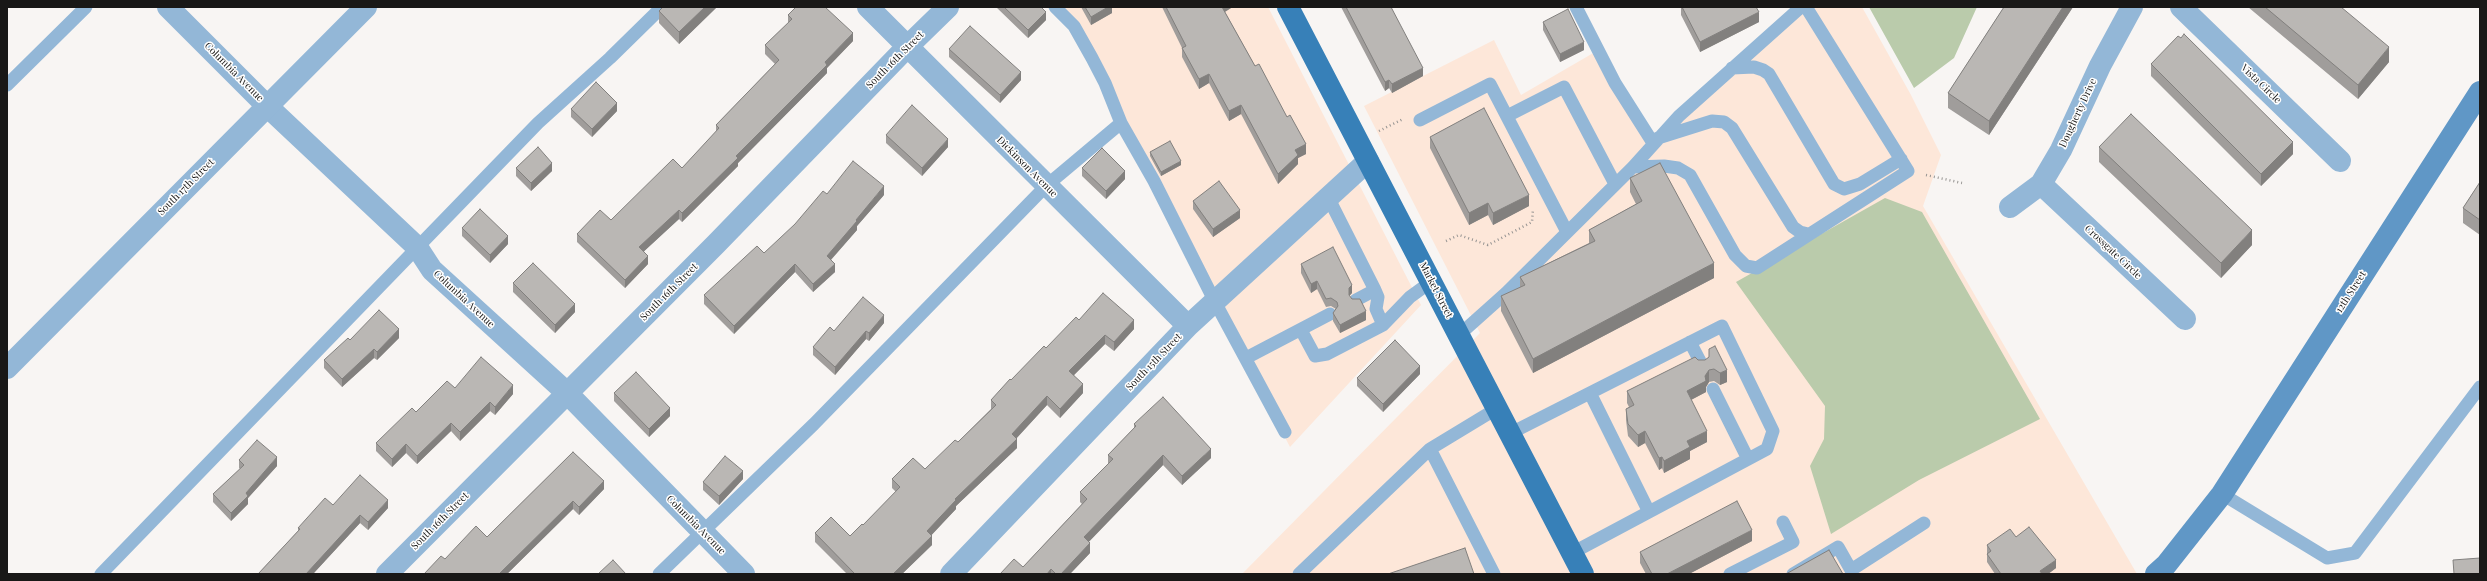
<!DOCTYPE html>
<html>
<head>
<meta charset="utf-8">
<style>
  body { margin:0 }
  #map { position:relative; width:2487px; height:581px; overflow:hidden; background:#f8f5f3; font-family:"Playfair Display",serif }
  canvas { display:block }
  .frame { position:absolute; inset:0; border:8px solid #191817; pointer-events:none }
</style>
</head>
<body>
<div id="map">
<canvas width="2487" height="581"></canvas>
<div class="frame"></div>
</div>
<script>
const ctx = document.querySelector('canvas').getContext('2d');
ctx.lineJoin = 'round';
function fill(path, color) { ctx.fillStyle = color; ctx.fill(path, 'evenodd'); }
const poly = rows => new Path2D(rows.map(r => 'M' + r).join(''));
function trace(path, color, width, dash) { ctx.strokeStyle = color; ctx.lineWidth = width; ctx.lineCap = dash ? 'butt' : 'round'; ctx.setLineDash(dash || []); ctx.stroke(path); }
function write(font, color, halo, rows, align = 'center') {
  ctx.font = font + ' "Playfair Display",serif'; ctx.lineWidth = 3; ctx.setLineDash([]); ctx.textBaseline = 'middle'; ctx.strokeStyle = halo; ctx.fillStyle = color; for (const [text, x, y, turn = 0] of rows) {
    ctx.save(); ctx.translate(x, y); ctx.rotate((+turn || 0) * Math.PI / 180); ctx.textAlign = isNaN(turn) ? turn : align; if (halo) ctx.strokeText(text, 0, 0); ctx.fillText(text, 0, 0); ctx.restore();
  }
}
const commercial = poly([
  [1060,7,1268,7,1421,305,1290,447],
  [1803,7,1862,7,1911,95,1941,155,1923,206,2137,574,1242,574,1480,333,1364,106,1494,40,1521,95,1595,52,1648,146]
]);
const green = poly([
  [1869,7,1977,7,1954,58,1914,88],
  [1885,198,1922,212,2040,419,1919,480,1831,534,1810,466,1824,439,1825,406,1736,282]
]);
const path = poly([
  [1379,131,1403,119],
  [1926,175,1962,183],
  [1446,241,1459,235,1488,245,1532,222,1533,209]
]);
const service = poly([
  [1055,7,1074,26,1092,58,1105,83,1121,123,1154,181,1215,302,1285,432],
  [1576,7,1615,83,1653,143],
  [1732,68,1754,67,1763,70,1769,74,1834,184,1844,189,1860,184,1901,159],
  [7,85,86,7],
  [1507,116,1564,87,1615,184],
  [1420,120,1490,84,1567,232],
  [1658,138,1712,121,1724,122,1732,128,1793,227,1800,232,1808,234],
  [1633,167,1664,166,1678,168,1690,175,1735,255,1746,266,1757,268,1908,171,1806,7],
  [1328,197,1375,290,1378,297,1376,309,1383,325],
  [1356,300,1375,290],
  [1301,330,1315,356,1327,354,1383,325,1410,297,1432,281],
  [1459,335,1506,293,1633,167,1679,116,1801,7],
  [1690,342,1702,365],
  [1246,358,1330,314],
  [1713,389,1748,459],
  [1590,393,1649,512],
  [1509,434,1722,326,1773,431,1767,449,1572,553],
  [2222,494,2327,558,2355,553,2480,387],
  [101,574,538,123,610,58,662,7],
  [659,574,814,424,1046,186,1121,123],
  [1299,574,1430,449],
  [1494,574,1430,449,1496,409],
  [1730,574,1793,542,1783,522],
  [1793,574,1838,547,1851,570,1924,523]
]);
const minor = poly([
  [168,7,267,106,417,247,432,270,567,393,744,574],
  [868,7,1188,326],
  [2181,7,2340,161],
  [2041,184,2185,319],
  [2010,207,2041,184,2061,150,2100,66,2132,7],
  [387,574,716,244,908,46,948,7],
  [951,574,1188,326,1368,161]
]);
const tertiary = poly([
  [7,368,366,7]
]);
const secondary = poly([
  [2156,574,2166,565,2222,494,2480,92]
]);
const primary = poly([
  [1288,7,1583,574]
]);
const wall = poly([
  [663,7,717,7,679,44,659,23,659,11],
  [996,7,1041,7,1046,20,1028,38],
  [1081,7,1112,7,1112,13,1091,25],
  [1162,7,1231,7,1231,8,1225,12,1255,66,1306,154,1298,158,1298,164,1278,184,1241,114,1229,121,1209,83,1199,89,1182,57,1182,48],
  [1341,7,1391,7,1423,76,1392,93,1389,88,1385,91],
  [1681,7,1756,7,1759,22,1700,52,1681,15],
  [2004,7,2073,7,1989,135,1948,108,1948,93],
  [2248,7,2341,7,2389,62,2358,99],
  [788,15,853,41,827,68,827,73,738,163,738,166,682,222,679,219,644,251,648,264,625,288,577,242,577,234,611,220,682,168,716,132,716,125,775,64,765,54,765,45,788,23],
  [1543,22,1584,50,1560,62,1543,30],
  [949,49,1021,80,1000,103,949,57],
  [2151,64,2293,154,2261,186,2151,76],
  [571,109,617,111,592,137,571,117],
  [886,135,948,147,922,176,886,143],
  [1430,137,1529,206,1493,225,1488,215,1469,225,1430,148],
  [2099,147,2252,245,2221,278,2099,162],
  [1150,152,1181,165,1161,176,1150,156],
  [516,168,552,171,531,191,516,176],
  [1082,168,1125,179,1106,199,1082,176],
  [1630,178,1714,278,1533,373,1501,311,1501,296,1520,288,1520,277,1589,243,1589,230,1636,204,1630,192],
  [2480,182,2480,235,2463,223,2463,208],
  [884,195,857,226,857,230,831,260,835,272,813,292,795,272,734,334,704,304,704,295,764,253],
  [1193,201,1240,218,1213,237,1193,209],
  [462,228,508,244,490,263,462,236],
  [1301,264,1352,293,1349,296,1366,320,1340,333,1333,321,1333,313,1336,309,1331,306,1326,307,1317,289,1311,293,1301,273],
  [513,283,575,312,555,333,513,292],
  [1079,320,1134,329,1114,351,1105,344,1074,375,1083,393,1060,418,1047,405,1016,439,1017,448,956,506,956,509,931,535,932,545,902,574,847,574,815,542,815,533,850,536,863,525,896,492,892,488,892,479,925,469,958,442,991,409,991,400,1046,348],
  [884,323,869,341,866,339,835,375,813,355,813,347,834,331],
  [399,338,377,360,374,358,342,387,324,368,324,360,350,340],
  [1709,357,1727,382,1720,385,1714,381,1709,382,1706,387,1706,392,1691,400,1707,442,1690,451,1690,459,1664,473,1662,468,1659,470,1645,443,1638,447,1628,436,1626,420,1626,409,1629,407,1627,403,1627,391,1698,360,1705,360],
  [1420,374,1383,412,1357,386,1357,378],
  [455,388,513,394,495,415,490,411,460,441,451,431,417,464,406,453,392,467,376,451,376,443,416,412],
  [614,393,670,416,649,437,614,401],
  [1134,424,1211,458,1182,485,1163,465,1088,542,1090,553,1070,574,1000,574,1023,567,1082,504,1080,502,1080,492,1108,464,1108,455,1134,428],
  [573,452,604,489,579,515,573,509,507,574,424,574,445,559,487,537],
  [239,460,277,466,248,498,248,504,231,521,213,502,213,494,240,469,239,468],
  [743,479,719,505,703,490,703,482],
  [333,505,388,508,368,530,360,523,313,574,258,574,298,531,298,528],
  [2016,537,2056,568,2048,574,1995,574,1987,562,1987,545],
  [1752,541,1689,574,1646,574,1640,563,1640,552]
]);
const shadedWall = poly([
  [705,7,717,7,679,44,679,32],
  [1108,7,1112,7,1112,13,1091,25,1091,17],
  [1221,7,1231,7,1231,8,1221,14],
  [2063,7,2073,7,1989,135,1989,121],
  [1046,12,1046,20,1028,38,1028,30],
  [1759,12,1759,22,1700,52,1700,42],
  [853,33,853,41,827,68,827,73,738,163,738,166,682,222,682,213],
  [1584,42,1584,50,1560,62,1560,54],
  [2389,47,2389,62,2358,99,2358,85],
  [1423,68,1423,76,1392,93,1392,84],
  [1021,72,1021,80,1000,103,1000,95],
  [1209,74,1209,83,1199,89,1199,79],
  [1389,80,1389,88,1385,91,1385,82],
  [617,103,617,111,592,137,592,129],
  [1241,105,1241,114,1229,121,1229,111],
  [948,139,948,147,922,176,922,168],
  [2293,142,2293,154,2261,186,2261,174],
  [1306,144,1306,154,1298,158,1298,164,1278,184,1278,174,1295,150],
  [1181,161,1181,165,1161,176,1161,172],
  [552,163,552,171,531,191,531,183],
  [1125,171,1125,179,1106,199,1106,191],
  [884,186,884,195,857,226,857,230,827,264,827,256,856,220],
  [1529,195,1529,206,1493,225,1493,213],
  [1488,203,1488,215,1469,225,1469,213],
  [679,210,679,219,639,256,639,247],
  [1240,210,1240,218,1213,237,1213,229],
  [2252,230,2252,245,2221,278,2221,263],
  [508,236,508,244,490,263,490,255],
  [648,256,648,264,625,288,625,280],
  [1714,263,1714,278,1533,373,1533,359],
  [795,264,795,272,734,334,734,326],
  [835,264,835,272,813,292,813,284],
  [1317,281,1317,289,1311,293,1311,284],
  [1352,285,1352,293,1349,296,1349,288],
  [575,304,575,312,555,333,555,325],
  [1366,311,1366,320,1340,333,1340,325],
  [884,315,884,323,869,341,869,333],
  [1134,320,1134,329,1114,351,1114,342],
  [399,329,399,338,377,360,377,352],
  [866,331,866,339,835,375,835,367],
  [1105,335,1105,344,1069,380,1069,371],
  [374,349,374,358,342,387,342,379],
  [1420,366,1420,374,1383,412,1383,404],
  [1709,370,1709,382,1706,387,1706,392,1687,402,1687,391,1705,376],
  [1727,370,1727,382,1720,385,1720,373],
  [1083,384,1083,393,1060,418,1060,409],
  [513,385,513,394,495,415,495,407],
  [1047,396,1047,405,1012,443,1012,434],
  [490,402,490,411,460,441,460,432],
  [670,408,670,416,649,437,649,429],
  [451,423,451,431,417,464,417,456],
  [1645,431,1645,443,1638,447,1638,435],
  [1707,431,1707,442,1690,451,1690,459,1664,473,1664,461,1687,441],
  [1017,439,1017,448,956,506,956,509,927,540,927,531,955,499],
  [406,444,406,453,392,467,392,459],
  [1211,449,1211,458,1182,485,1182,476],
  [1163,455,1163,465,1084,547,1084,537],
  [277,457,277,466,248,498,248,504,231,521,231,513,246,493],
  [1662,457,1662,468,1659,470,1659,458],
  [743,471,743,479,719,505,719,496],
  [604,481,604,489,579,515,579,507],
  [388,500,388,508,368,530,368,522],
  [573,501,573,509,507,574,499,574],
  [360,515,360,523,313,574,306,574],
  [1752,530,1752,541,1689,574,1667,574],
  [932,536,932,545,902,574,893,574],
  [1090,543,1090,553,1070,574,1061,574],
  [2056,560,2056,568,2048,574,2040,574,2040,571],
  [1051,569,1051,574,1047,574]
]);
const building = poly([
  [663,7,705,7,679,32,659,11,663,7],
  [796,7,825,7,853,33,825,62,827,65,736,156,738,158,682,213,679,210,639,247,648,256,625,280,577,234,600,210,611,220,673,159,682,168,719,128,716,125,779,60,765,45,792,19,788,15,796,7],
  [1004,7,1041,7,1046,12,1028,30,1004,7],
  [1085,7,1108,7,1091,17,1085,7],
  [1166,7,1222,7,1255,66,1259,64,1287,117,1290,115,1306,144,1295,150,1298,155,1278,174,1241,105,1229,111,1209,74,1199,79,1182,48,1186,46,1166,7],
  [1346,7,1391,7,1423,68,1392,84,1389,80,1385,82,1346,7],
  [1682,7,1756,7,1759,12,1700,42,1682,7],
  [2004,7,2063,7,1989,121,1948,93,2004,7],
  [2265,7,2341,7,2389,47,2358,85,2265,7],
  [1568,9,1584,42,1560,54,1543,22,1568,9],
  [970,26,1021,72,1000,95,949,49,970,26],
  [2184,34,2293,142,2261,174,2151,64,2178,36,2181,38,2184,34],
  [596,82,617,103,592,129,571,109,596,82],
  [912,105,948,139,922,168,886,135,912,105],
  [1484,108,1529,195,1493,213,1488,203,1469,213,1430,137,1484,108],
  [2131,114,2252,230,2221,263,2099,147,2131,114],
  [1170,141,1181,161,1161,172,1150,152,1170,141],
  [538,147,552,163,531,183,516,168,538,147],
  [1102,148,1125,171,1106,191,1082,168,1102,148],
  [853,161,884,186,856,220,857,221,827,256,835,264,813,284,795,264,734,326,704,295,757,246,764,253,795,224,823,191,827,194,853,161],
  [1660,163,1714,263,1533,359,1501,296,1525,285,1520,277,1595,241,1589,230,1642,201,1630,178,1660,163],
  [1219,181,1240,210,1213,229,1193,201,1219,181],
  [2480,182,2480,220,2463,208,2480,182],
  [480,209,508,236,490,255,462,228,480,209],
  [1333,247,1352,285,1349,288,1349,295,1352,299,1360,299,1366,311,1340,325,1333,313,1338,306,1337,302,1331,298,1326,299,1317,281,1311,284,1301,264,1333,247],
  [533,263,575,304,555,325,513,283,533,263],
  [1103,293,1134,320,1114,342,1105,335,1069,371,1083,384,1060,409,1047,396,1012,434,1017,439,955,499,956,500,927,531,932,536,893,574,855,574,815,533,831,517,850,536,862,524,863,525,900,487,892,479,913,458,925,469,955,440,958,442,996,405,991,400,1010,379,1011,380,1044,346,1046,348,1076,317,1079,320,1103,293],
  [863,297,884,315,869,333,866,331,835,367,813,347,830,327,834,331,863,297],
  [379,310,399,329,377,352,374,349,342,379,324,360,348,338,350,340,379,310],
  [1395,340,1420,366,1383,404,1357,378,1395,340],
  [1715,346,1727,370,1720,373,1714,369,1709,370,1705,376,1706,381,1687,391,1707,431,1687,441,1690,447,1664,461,1662,457,1659,458,1645,431,1638,435,1628,424,1626,409,1634,405,1627,391,1695,357,1698,360,1705,360,1709,357,1709,349,1715,346],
  [481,357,513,385,495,407,490,402,460,432,451,423,417,456,406,444,392,459,376,443,412,408,416,412,447,381,455,388,481,357],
  [636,372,670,408,649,429,614,393,636,372],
  [1163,397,1211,449,1182,476,1163,455,1084,537,1090,543,1061,574,1056,574,1051,569,1047,574,1000,574,1014,559,1023,567,1087,499,1080,492,1113,459,1108,455,1136,426,1134,424,1163,397],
  [257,440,277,457,246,493,248,496,231,513,213,494,244,465,239,460,257,440],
  [573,452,604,481,579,507,573,501,499,574,424,574,441,556,445,559,476,526,487,537,573,452],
  [725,456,743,471,719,496,703,482,725,456],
  [360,475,388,500,368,522,360,515,306,574,258,574,300,529,298,528,325,498,333,505,360,475],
  [1737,501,1752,530,1667,574,1652,574,1640,552,1737,501],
  [2029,527,2056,560,2040,571,2042,574,2001,574,1987,554,1991,551,1987,545,2010,529,2016,537,2029,527],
  [1465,548,1474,574,1388,574,1465,548],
  [1829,550,1843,574,1786,574,1829,550],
  [2480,558,2480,574,2454,574,2453,560,2480,558],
  [613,560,626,574,598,574,613,560]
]);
const streetNames = [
  ["South 16th Street",895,60,-45],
  ["Columbia Avenue",234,72,45],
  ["Vista Circle",2261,84,44],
  ["Dougherty Drive",2078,113,-65],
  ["Dickinson Avenue",1027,167,45],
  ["South 17th Street",186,187,-45],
  ["Crossgate Circle",2113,252,43],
  ["Market Street",1436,290,63],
  ["South 16th Street",669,292,-45],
  ["12th Street",2351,292,-57],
  ["Columbia Avenue",464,299,43],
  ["South 15th Street",1154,362,-46],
  ["South 16th Street",440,521,-45],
  ["Columbia Avenue",696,525,45]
];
fill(commercial, '#fde7d9');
fill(green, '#bacbab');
trace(path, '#969492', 2.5, [1, 3]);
trace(service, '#93b7d7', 13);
trace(minor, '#93b7d7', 22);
trace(tertiary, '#93b7d7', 22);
trace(secondary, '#6097c6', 22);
trace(primary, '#3780b8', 22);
fill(wall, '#a09d9b');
fill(shadedWall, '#82807e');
fill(building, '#bab7b4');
trace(building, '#82807e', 1);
write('10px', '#191817', '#fff', streetNames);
</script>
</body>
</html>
